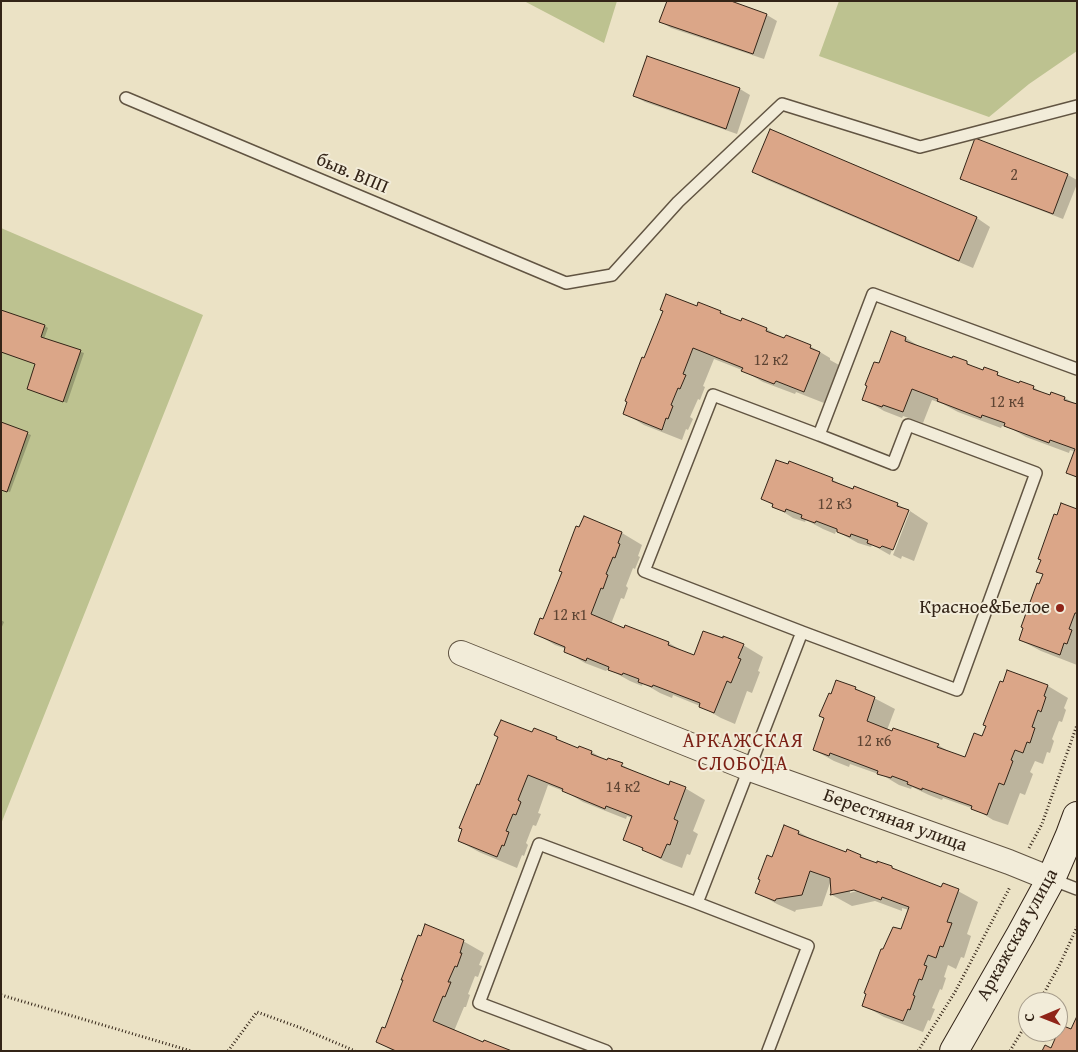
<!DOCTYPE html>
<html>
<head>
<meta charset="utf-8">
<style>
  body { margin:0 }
  #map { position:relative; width:1078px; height:1052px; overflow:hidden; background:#ebe2c5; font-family:"Gentium Book Plus",serif }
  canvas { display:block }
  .frame { position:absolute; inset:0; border:2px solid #332417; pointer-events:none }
  .north { position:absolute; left:1018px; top:992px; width:50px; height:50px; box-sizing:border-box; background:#f2ecd9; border:1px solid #a69c8b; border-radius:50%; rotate:269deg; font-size:14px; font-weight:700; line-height:20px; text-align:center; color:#332417 }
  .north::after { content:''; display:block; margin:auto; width:18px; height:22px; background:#8f2418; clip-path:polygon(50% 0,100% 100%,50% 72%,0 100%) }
</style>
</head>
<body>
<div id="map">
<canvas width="1078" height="1052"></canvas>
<div class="frame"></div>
<div class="north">С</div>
</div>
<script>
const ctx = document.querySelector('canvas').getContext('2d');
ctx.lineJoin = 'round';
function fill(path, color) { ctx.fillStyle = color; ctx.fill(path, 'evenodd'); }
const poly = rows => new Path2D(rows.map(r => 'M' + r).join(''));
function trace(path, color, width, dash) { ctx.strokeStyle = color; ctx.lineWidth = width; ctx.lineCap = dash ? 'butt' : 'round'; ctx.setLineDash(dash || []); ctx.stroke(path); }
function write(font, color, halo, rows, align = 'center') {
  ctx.font = font + ' "Gentium Book Plus",serif'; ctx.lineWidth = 4; ctx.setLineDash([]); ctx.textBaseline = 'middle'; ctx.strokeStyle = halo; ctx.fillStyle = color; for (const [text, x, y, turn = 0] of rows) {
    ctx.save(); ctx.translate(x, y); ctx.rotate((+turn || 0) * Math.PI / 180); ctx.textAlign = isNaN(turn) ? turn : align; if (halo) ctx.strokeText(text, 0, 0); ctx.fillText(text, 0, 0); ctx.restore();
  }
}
const green = poly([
  [524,1,617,1,604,43],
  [839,1,1077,1,1077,51,1029,84,989,117,819,56],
  [1,228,203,315,1,824]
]);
const shadow = poly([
  [767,15,777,21,764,59,671,28,661,22],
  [648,57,740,89,750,95,737,134,645,102,634,96],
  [771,131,977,218,990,227,973,268,767,180,753,172],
  [1068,175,1077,180,1077,184,1063,219,972,184,962,178],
  [699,303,721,312,736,321,767,329,785,340,810,346,830,358,830,360,839,365,824,403,796,392,795,394,763,382,742,370,714,359,703,386,705,387,700,400,698,399,690,417,693,419,688,430,686,429,682,440,644,425,624,413,645,360,697,308],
  [1,311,45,326,48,328,44,339,84,353,67,403,31,390,37,364],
  [892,333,906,338,925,350,953,360,967,363,979,370,997,374,1009,381,1033,387,1046,395,1065,398,1077,405,1077,478,1068,473,1076,452,1070,450,1069,453,1026,437,1012,429,1002,426,1001,428,958,412,943,404,932,400,923,423,903,416,902,418,884,411,864,399,879,365],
  [1,424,31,435,10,492,1,489],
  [790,463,833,480,848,488,897,504,909,511,907,511,890,555,876,547,872,545,871,547,858,543,836,531,835,534,823,529,806,520,805,522,793,518,763,499],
  [910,511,928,523,914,561,902,556,901,559,893,555],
  [1077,511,1077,665,1041,651,1020,640,1044,575,1038,571],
  [584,517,622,533,642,545,638,556,640,557,635,569,633,568,626,586,628,588,624,599,621,598,611,624,625,629,669,643,686,653,695,656,743,645,763,657,758,671,760,672,752,693,747,691,735,724,721,718,700,706,673,695,672,698,660,693,643,683,642,686,630,681,612,671,608,669,606,671,585,663,565,651,566,649,555,645,535,633,544,621],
  [1,620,4,622,1,629],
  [1048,686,1068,698,1064,708,1066,710,1062,722,1059,721,1052,739,1054,741,1050,753,1047,752,1043,764,1035,761,1030,772,1033,774,1025,795,1020,793,1008,825,993,820,977,810,943,798,942,800,929,795,912,787,911,789,899,785,884,776,850,764,849,767,834,761,814,750,855,688,895,709,887,730,893,732,894,730,938,745,953,754,966,758,983,738],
  [532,734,556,738,572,747,579,750,580,748,592,752,608,762,609,759,622,765,639,774,669,786,685,788,705,800,693,831,698,834,690,855,687,854,682,868,664,861,625,839,632,818,627,816,626,819,583,802,566,792,548,785,538,813,541,814,536,826,533,825,526,843,528,845,524,856,522,855,517,868,479,852,459,841,480,786],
  [785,826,799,832,818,843,847,854,848,851,861,856,873,863,891,867,903,874,942,888,958,891,978,902,967,934,971,936,964,958,961,957,956,969,948,965,944,977,946,978,942,990,940,989,932,1008,935,1009,930,1021,928,1020,923,1032,884,1017,863,1005,883,951,901,931,909,910,902,908,902,911,875,901,852,906,832,895,831,880,822,906,796,910,795,912,777,904,757,893,772,858],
  [860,888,860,890,850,893,850,890],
  [463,941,484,953,479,965,482,966,478,977,475,976,468,994,470,995,466,1007,464,1007,454,1031,483,1044,508,1051,393,1051,378,1042,386,1030]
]);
const building = poly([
  [667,1,731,1,767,14,753,54,659,22,667,1],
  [647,56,740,88,726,129,633,96,647,56],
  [770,129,977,217,959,261,752,172,770,129],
  [975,138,1068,174,1053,214,960,179,975,138],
  [666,294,697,306,698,302,721,311,720,313,741,321,742,318,767,328,766,331,784,338,786,335,811,345,810,348,820,352,804,392,776,381,774,384,741,371,743,368,693,348,683,374,686,375,680,389,678,388,671,405,673,406,668,419,666,418,662,430,623,414,627,402,625,401,642,357,644,358,663,311,660,310,666,294],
  [1,310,45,325,41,337,81,350,63,402,27,389,35,364,1,352,1,310],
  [891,331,906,337,905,341,952,358,953,356,967,361,967,364,983,370,984,367,998,372,997,375,1019,383,1020,381,1034,386,1033,389,1050,395,1051,392,1065,397,1064,400,1077,404,1077,477,1066,473,1075,449,1050,440,1049,443,1004,426,1005,423,982,415,981,418,937,401,938,399,912,389,903,412,883,405,882,407,862,400,867,386,865,385,874,362,879,363,891,331],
  [1,422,28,432,7,492,1,490,1,422],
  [776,460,788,464,789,461,833,478,832,481,853,489,854,486,898,503,897,506,909,510,893,550,882,546,880,548,867,543,868,540,851,534,850,537,837,532,837,529,816,521,815,523,801,518,802,515,786,509,785,512,772,507,773,504,761,499,776,460],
  [1061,503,1077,509,1077,613,1075,613,1069,629,1072,630,1067,644,1064,643,1060,655,1019,640,1023,628,1021,627,1037,583,1039,584,1043,574,1036,572,1041,560,1038,559,1054,514,1057,515,1061,503],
  [584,516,622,532,618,543,620,544,615,558,613,557,606,574,608,575,603,589,601,588,591,614,624,628,625,625,669,642,668,645,694,655,703,631,723,638,723,636,744,644,738,658,741,659,731,683,727,681,714,713,699,707,700,703,653,685,652,687,638,682,639,679,623,673,622,675,608,670,609,667,587,658,586,661,564,652,565,647,534,634,540,618,543,619,562,572,559,571,576,526,579,527,584,516],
  [1007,670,1048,685,1044,696,1046,697,1041,712,1038,710,1032,727,1035,728,1030,743,1027,742,1023,753,1015,750,1011,760,1013,761,1004,785,999,783,987,815,971,809,972,806,922,788,922,790,907,784,908,782,892,776,891,778,877,774,878,771,830,753,829,756,813,750,824,718,819,716,829,693,831,694,836,680,856,687,855,689,875,697,867,721,892,731,893,728,939,744,937,747,965,757,974,733,982,736,986,726,983,725,1000,681,1003,682,1007,670],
  [501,720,532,732,534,728,557,737,556,739,578,748,579,746,592,751,591,754,607,760,608,758,623,763,621,766,669,785,670,781,686,787,674,819,678,821,670,845,667,844,661,858,642,850,643,848,623,840,632,816,606,806,605,809,562,791,563,789,528,775,518,800,521,802,516,815,513,814,506,831,509,832,504,846,502,845,497,857,458,841,462,829,459,828,477,784,479,785,498,737,494,735,501,720],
  [784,825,799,831,798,834,846,852,847,849,861,855,860,857,877,863,877,861,892,866,892,868,941,887,943,883,959,889,947,922,952,923,943,947,940,946,936,958,928,955,924,965,927,966,922,980,919,979,913,995,915,996,910,1010,908,1009,903,1021,862,1006,866,994,864,993,881,949,883,949,893,927,901,929,909,907,882,897,881,900,854,890,830,895,831,893,830,878,810,871,802,895,776,899,775,901,755,893,760,880,758,879,767,855,772,857,784,825],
  [425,924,464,940,460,953,462,953,457,967,455,966,448,982,451,982,445,997,443,996,433,1021,483,1042,484,1040,512,1051,396,1051,376,1042,382,1027,385,1028,403,980,401,980,418,935,421,936,425,924],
  [1077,1016,1077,1051,1042,1051,1045,1045,1051,1048,1061,1025,1071,1029,1077,1016]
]);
const path = poly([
  [1029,848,1042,824,1077,725],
  [1,995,191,1051],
  [1039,1002,1060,964,1077,927],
  [228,1051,257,1012,301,1028,355,1051],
  [918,1051,955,992,1010,887],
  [1010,1051,1028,1021]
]);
const lane = poly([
  [126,98,566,283,612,275,678,202,782,104,920,147,1077,106],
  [802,632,957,690,1036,473,908,425,893,464,819,435],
  [1051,879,1077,889],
  [606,1051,479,1003,539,844,697,903],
  [768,1051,808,946,697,903,802,632,644,571,713,395,819,435,873,294,1077,369]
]);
const street = poly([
  [461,653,750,769,1009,862,1051,879]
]);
const secondary = poly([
  [954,1051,1021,934,1051,879,1070,835,1077,816]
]);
const markers = [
  [1060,608,5,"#8f2418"]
];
const numberNames = [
  ["2",1014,176],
  ["12 к2",771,361],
  ["12 к4",1007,403],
  ["12 к3",835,505],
  ["12 к1",570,616],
  ["12 к6",874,742],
  ["14 к2",623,788]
];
const streetNames = [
  ["быв. ВПП",352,174,23],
  ["Берестяная улица",895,821,20],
  ["Аркажская улица",1018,935,-61]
];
const poiNames = [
  ["Красное&Белое",1050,608]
];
const neighbourhoodNames = [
  ["АРКАЖСКАЯ",743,742],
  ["СЛОБОДА",743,765]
];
fill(green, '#bdc290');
fill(shadow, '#0003');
fill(building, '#dba688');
trace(building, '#332417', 1);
trace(lane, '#615442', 14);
trace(street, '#615442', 26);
trace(secondary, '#332417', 30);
trace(path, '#332417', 3, [1, 2.5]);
trace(lane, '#f2ecd9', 11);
trace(street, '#f2ecd9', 24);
trace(secondary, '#f2ecd9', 28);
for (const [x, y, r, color] of markers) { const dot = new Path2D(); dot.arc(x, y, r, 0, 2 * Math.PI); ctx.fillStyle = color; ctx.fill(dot); trace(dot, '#f2ecd9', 2); }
write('16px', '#5d4433', null, numberNames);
write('19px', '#332417', '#f2ecd9', streetNames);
write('19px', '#332417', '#f2ecd9', poiNames, 'right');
ctx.letterSpacing = '1px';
write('20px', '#7a1f14', '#f2ecd9', neighbourhoodNames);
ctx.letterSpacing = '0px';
</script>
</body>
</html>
